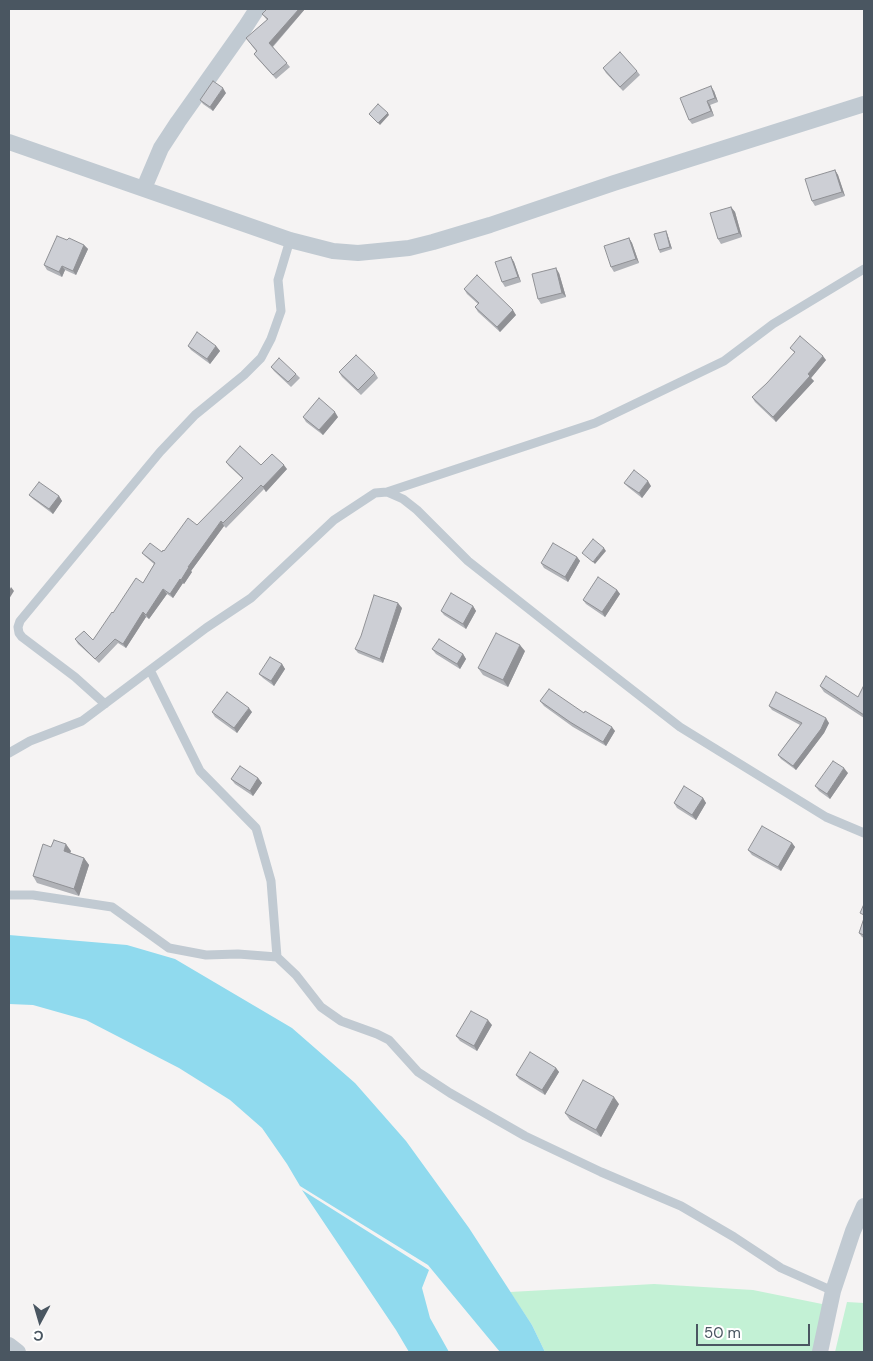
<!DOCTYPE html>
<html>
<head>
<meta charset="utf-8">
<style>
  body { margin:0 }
  #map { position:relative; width:873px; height:1361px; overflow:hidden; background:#f5f3f3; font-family:"DM Sans",sans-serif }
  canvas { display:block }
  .frame { position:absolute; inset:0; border:10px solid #4a5661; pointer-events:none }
  .north { position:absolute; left:15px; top:1296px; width:50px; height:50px; -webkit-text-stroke:4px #fff; paint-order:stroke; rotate:186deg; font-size:14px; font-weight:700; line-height:20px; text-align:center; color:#4a5661 }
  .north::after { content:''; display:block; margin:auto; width:18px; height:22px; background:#4a5661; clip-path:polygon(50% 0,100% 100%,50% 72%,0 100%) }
  .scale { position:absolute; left:696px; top:1324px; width:114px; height:22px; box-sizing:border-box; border:2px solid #4a5661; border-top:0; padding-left:6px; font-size:15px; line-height:18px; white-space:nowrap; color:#4a5661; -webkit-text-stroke:4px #fff; paint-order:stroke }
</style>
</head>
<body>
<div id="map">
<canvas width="873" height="1361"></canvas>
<div class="frame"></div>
<div class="north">С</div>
<div class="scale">50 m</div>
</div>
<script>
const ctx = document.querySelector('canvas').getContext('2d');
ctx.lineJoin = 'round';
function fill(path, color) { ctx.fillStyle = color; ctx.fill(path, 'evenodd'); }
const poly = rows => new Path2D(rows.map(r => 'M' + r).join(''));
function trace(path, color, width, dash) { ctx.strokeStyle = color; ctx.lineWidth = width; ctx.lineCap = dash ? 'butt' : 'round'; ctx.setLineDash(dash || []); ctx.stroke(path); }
const green = poly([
  [654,1284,753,1290,827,1305,816,1352,545,1352,532,1325,510,1292],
  [847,1302,864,1303,864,1352,835,1352]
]);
const water = poly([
  [9,935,127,945,175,959,292,1028,355,1083,406,1141,469,1228,532,1325,545,1352,500,1352,428,1265,300,1186,287,1164,262,1128,230,1100,179,1068,86,1020,33,1005,9,1004],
  [302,1190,429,1270,422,1288,430,1318,449,1352,409,1352,396,1330]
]);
const service = poly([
  [387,492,403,499,417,510,468,561,572,643,680,727,826,817,864,833],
  [150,670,200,771,256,828,271,881,277,957],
  [105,704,75,677,22,637,19,633,18,627,20,621,160,452,195,415,244,375,261,358,271,339,281,311,278,280,290,240],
  [9,753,30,741,82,721,206,628,251,598,334,520,375,493,387,492,595,423,724,361,773,324,864,269],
  [9,895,33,895,112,907,169,948,206,955,238,954,277,957,296,975,321,1007,341,1021,377,1034,389,1040,418,1072,450,1093,525,1136,601,1172,681,1206,734,1237,781,1268,833,1291]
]);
const minor = poly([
  [9,142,290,240,333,251,358,253,409,248,433,242,490,225,614,183,864,104],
  [144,188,161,148,178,122,246,26,257,9],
  [9,1345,18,1352],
  [820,1352,833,1291,853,1231,864,1206]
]);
const wall = poly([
  [267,9,305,9,273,47,290,67,276,79,257,58,254,54,256,51,246,38,267,20,262,14],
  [603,68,637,71,640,75,623,91,606,73],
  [714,91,718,102,710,105,714,116,692,124,689,120],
  [226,93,213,111,203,104,200,100],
  [835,170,838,175,845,196,815,206,812,201],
  [731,207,735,212,742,237,721,244,718,239],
  [667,233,672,249,660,253,659,250],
  [629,238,632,243,639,263,614,272,611,267],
  [67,240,84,245,88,249,76,275,65,270,62,277,47,270,44,265],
  [511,257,514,262,521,282,505,287,502,282],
  [559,273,566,297,541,304,538,299],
  [464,289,516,315,500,332,478,312,475,307,478,304,467,294],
  [188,346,216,346,220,351,210,364,191,350],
  [790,348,826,360,811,378,814,381,776,422,755,402,752,397,767,383,795,353],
  [271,367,296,374,300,378,291,387,274,371],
  [339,372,375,373,378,378,361,395,342,377],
  [303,417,338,417,323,435,306,422],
  [226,462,261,465,287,469,266,492,264,489,226,528,224,526,191,571,192,572,184,584,183,583,173,598,167,594,149,619,146,617,126,648,118,643,99,663,78,644,75,639,93,640,113,613,143,583,154,564,146,557,142,553,162,552,164,551,197,525,243,479,229,466],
  [624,483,651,486,642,498,628,487],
  [29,495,59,496,62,501,53,514,33,499],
  [577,557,580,561,568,582,544,568,541,563],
  [617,590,620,594,605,617,586,604,583,600],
  [473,606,476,611,466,629,444,615,441,611],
  [402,608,383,663,358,653,355,649],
  [432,649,463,654,466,659,460,669,436,654],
  [525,651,508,687,483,675,478,668],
  [282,664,285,669,274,686,263,678,259,674],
  [864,685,864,718,824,692,820,686,858,697],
  [540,701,584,713,615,731,606,746,573,727,544,706],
  [769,706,829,723,824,733,796,770,781,759,778,755,800,725,772,710],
  [212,712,252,712,237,733,215,717],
  [848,773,830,799,819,791,815,786],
  [258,778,262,783,253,796,235,784,231,779],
  [703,798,706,803,696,820,677,808,674,803],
  [792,843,795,847,781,871,752,855,748,850],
  [51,847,71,851,70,853,84,858,89,865,79,896,37,883,33,876],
  [864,918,864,938,862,937,859,933],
  [492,1025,477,1051,460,1041,456,1036],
  [556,1068,559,1072,545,1095,519,1079,516,1075],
  [619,1104,601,1137,570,1120,565,1113]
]);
const shadedWall = poly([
  [299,9,305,9,272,47,269,43],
  [711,86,714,91,718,102,715,98],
  [223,88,226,93,213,111,210,107],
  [707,101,710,105,714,116,711,111],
  [388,113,389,115,380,125,378,123],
  [835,170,838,175,845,196,842,192],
  [731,207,735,212,742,237,739,233],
  [666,231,667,233,672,249,670,247],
  [629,238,632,243,639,263,636,259],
  [84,245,88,249,76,275,73,271],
  [511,257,514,262,521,282,518,277],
  [62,266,65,270,62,277,59,272],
  [556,268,559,273,566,297,562,293],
  [513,310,516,315,500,332,497,327],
  [216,346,220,351,210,364,207,359],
  [823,356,826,360,811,378,814,381,776,422,773,417],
  [335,412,338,417,323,435,319,430],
  [284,465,287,469,266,492,263,487],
  [648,481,651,486,642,498,639,493],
  [59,496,62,501,53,514,49,509],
  [221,521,224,526,191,571,192,572,184,584,181,580,188,567],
  [604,548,606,551,595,564,593,562],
  [577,557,580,561,568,582,565,577],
  [180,579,183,583,173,598,170,594],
  [11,587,14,591,9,599,9,591],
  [163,589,167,594,149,619,146,615],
  [617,590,620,594,605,617,602,612],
  [398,603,402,608,383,663,380,659],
  [473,606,476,611,466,629,463,624],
  [143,612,146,617,126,648,123,644],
  [520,645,525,651,508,687,503,680],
  [463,654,466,659,460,669,457,664],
  [282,664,285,669,274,686,271,681],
  [249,708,252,712,237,733,234,728],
  [826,718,829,723,824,733,796,770,793,766],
  [612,727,615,731,606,746,603,742],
  [844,768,848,773,830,799,827,794],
  [258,778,262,783,253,796,250,791],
  [703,798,706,803,696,820,692,815],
  [792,843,795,847,781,871,778,867],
  [66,844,71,851,68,858,64,851],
  [84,858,89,865,79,896,74,889],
  [488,1020,492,1025,477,1051,474,1046],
  [556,1068,559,1072,545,1095,542,1090],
  [614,1097,619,1104,601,1137,596,1130]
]);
const building = poly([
  [267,9,299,9,269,43,287,63,273,75,254,54,257,51,246,38,268,19,262,14,267,9],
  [620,52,637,71,620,87,603,68,620,52],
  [213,81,223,88,210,107,200,100,213,81],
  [711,86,715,98,707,101,711,111,689,120,680,98,711,86],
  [378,104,388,113,378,123,369,114,378,104],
  [835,170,842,192,812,201,805,179,835,170],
  [731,207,739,233,718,239,710,213,731,207],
  [666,231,670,247,659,250,654,234,666,231],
  [57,236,67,240,69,238,84,245,73,271,62,266,59,272,44,265,57,236],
  [629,238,636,259,611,267,604,246,629,238],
  [511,257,518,277,502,282,495,262,511,257],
  [556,268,562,293,538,299,532,274,556,268],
  [477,275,513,310,497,327,475,307,479,303,464,289,477,275],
  [197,332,216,346,207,359,188,346,197,332],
  [800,336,823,356,808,374,810,376,773,417,752,397,767,383,795,352,790,348,800,336],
  [356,355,375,373,358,390,339,372,356,355],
  [279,358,296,374,288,382,271,367,279,358],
  [319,398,335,412,319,430,303,417,319,398],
  [240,446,261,465,272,454,284,465,263,487,261,485,223,523,221,521,188,567,189,567,181,580,180,579,170,594,163,589,146,615,143,612,123,644,115,639,95,659,75,639,84,631,93,640,112,612,113,613,136,578,143,583,155,563,142,553,150,543,162,552,163,550,164,551,188,518,197,525,243,478,226,462,240,446],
  [634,470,648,481,639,493,624,483,634,470],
  [39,482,59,496,49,509,29,495,39,482],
  [593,539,604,548,593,562,582,553,593,539],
  [553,543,577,557,565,577,541,563,553,543],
  [598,577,617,590,602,612,583,600,598,577],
  [451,593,473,606,463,624,441,611,451,593],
  [374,595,398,603,380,659,355,649,361,636,374,595],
  [496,633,520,645,503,680,478,668,496,633],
  [439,639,463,654,457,664,432,649,439,639],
  [270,657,282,664,271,681,259,674,270,657],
  [826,676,858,697,864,685,864,715,820,686,826,676],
  [549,689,584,713,585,711,612,727,603,742,570,722,540,701,549,689],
  [227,692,249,708,234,728,212,712,227,692],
  [776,692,826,718,821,729,793,766,778,755,802,723,769,706,776,692],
  [833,761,844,768,827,794,815,786,833,761],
  [240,766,258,778,250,791,231,779,240,766],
  [684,786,703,798,692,815,674,803,684,786],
  [762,826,792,843,778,867,748,850,762,826],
  [54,840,66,844,64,851,84,858,74,889,33,876,43,844,51,847,54,840],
  [864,904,864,915,860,913,864,904],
  [864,918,864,935,859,933,864,918],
  [471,1011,488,1020,474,1046,456,1036,471,1011],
  [530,1052,556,1068,542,1090,516,1075,530,1052],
  [583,1080,614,1097,596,1130,565,1113,583,1080]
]);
fill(green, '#c3f1d5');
fill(water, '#90daee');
trace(service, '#c1cad2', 9);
trace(minor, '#c1cad2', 16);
fill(wall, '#b0b2b7');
fill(shadedWall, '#909195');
fill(building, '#cdcfd5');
trace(building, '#909195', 1);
</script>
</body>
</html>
